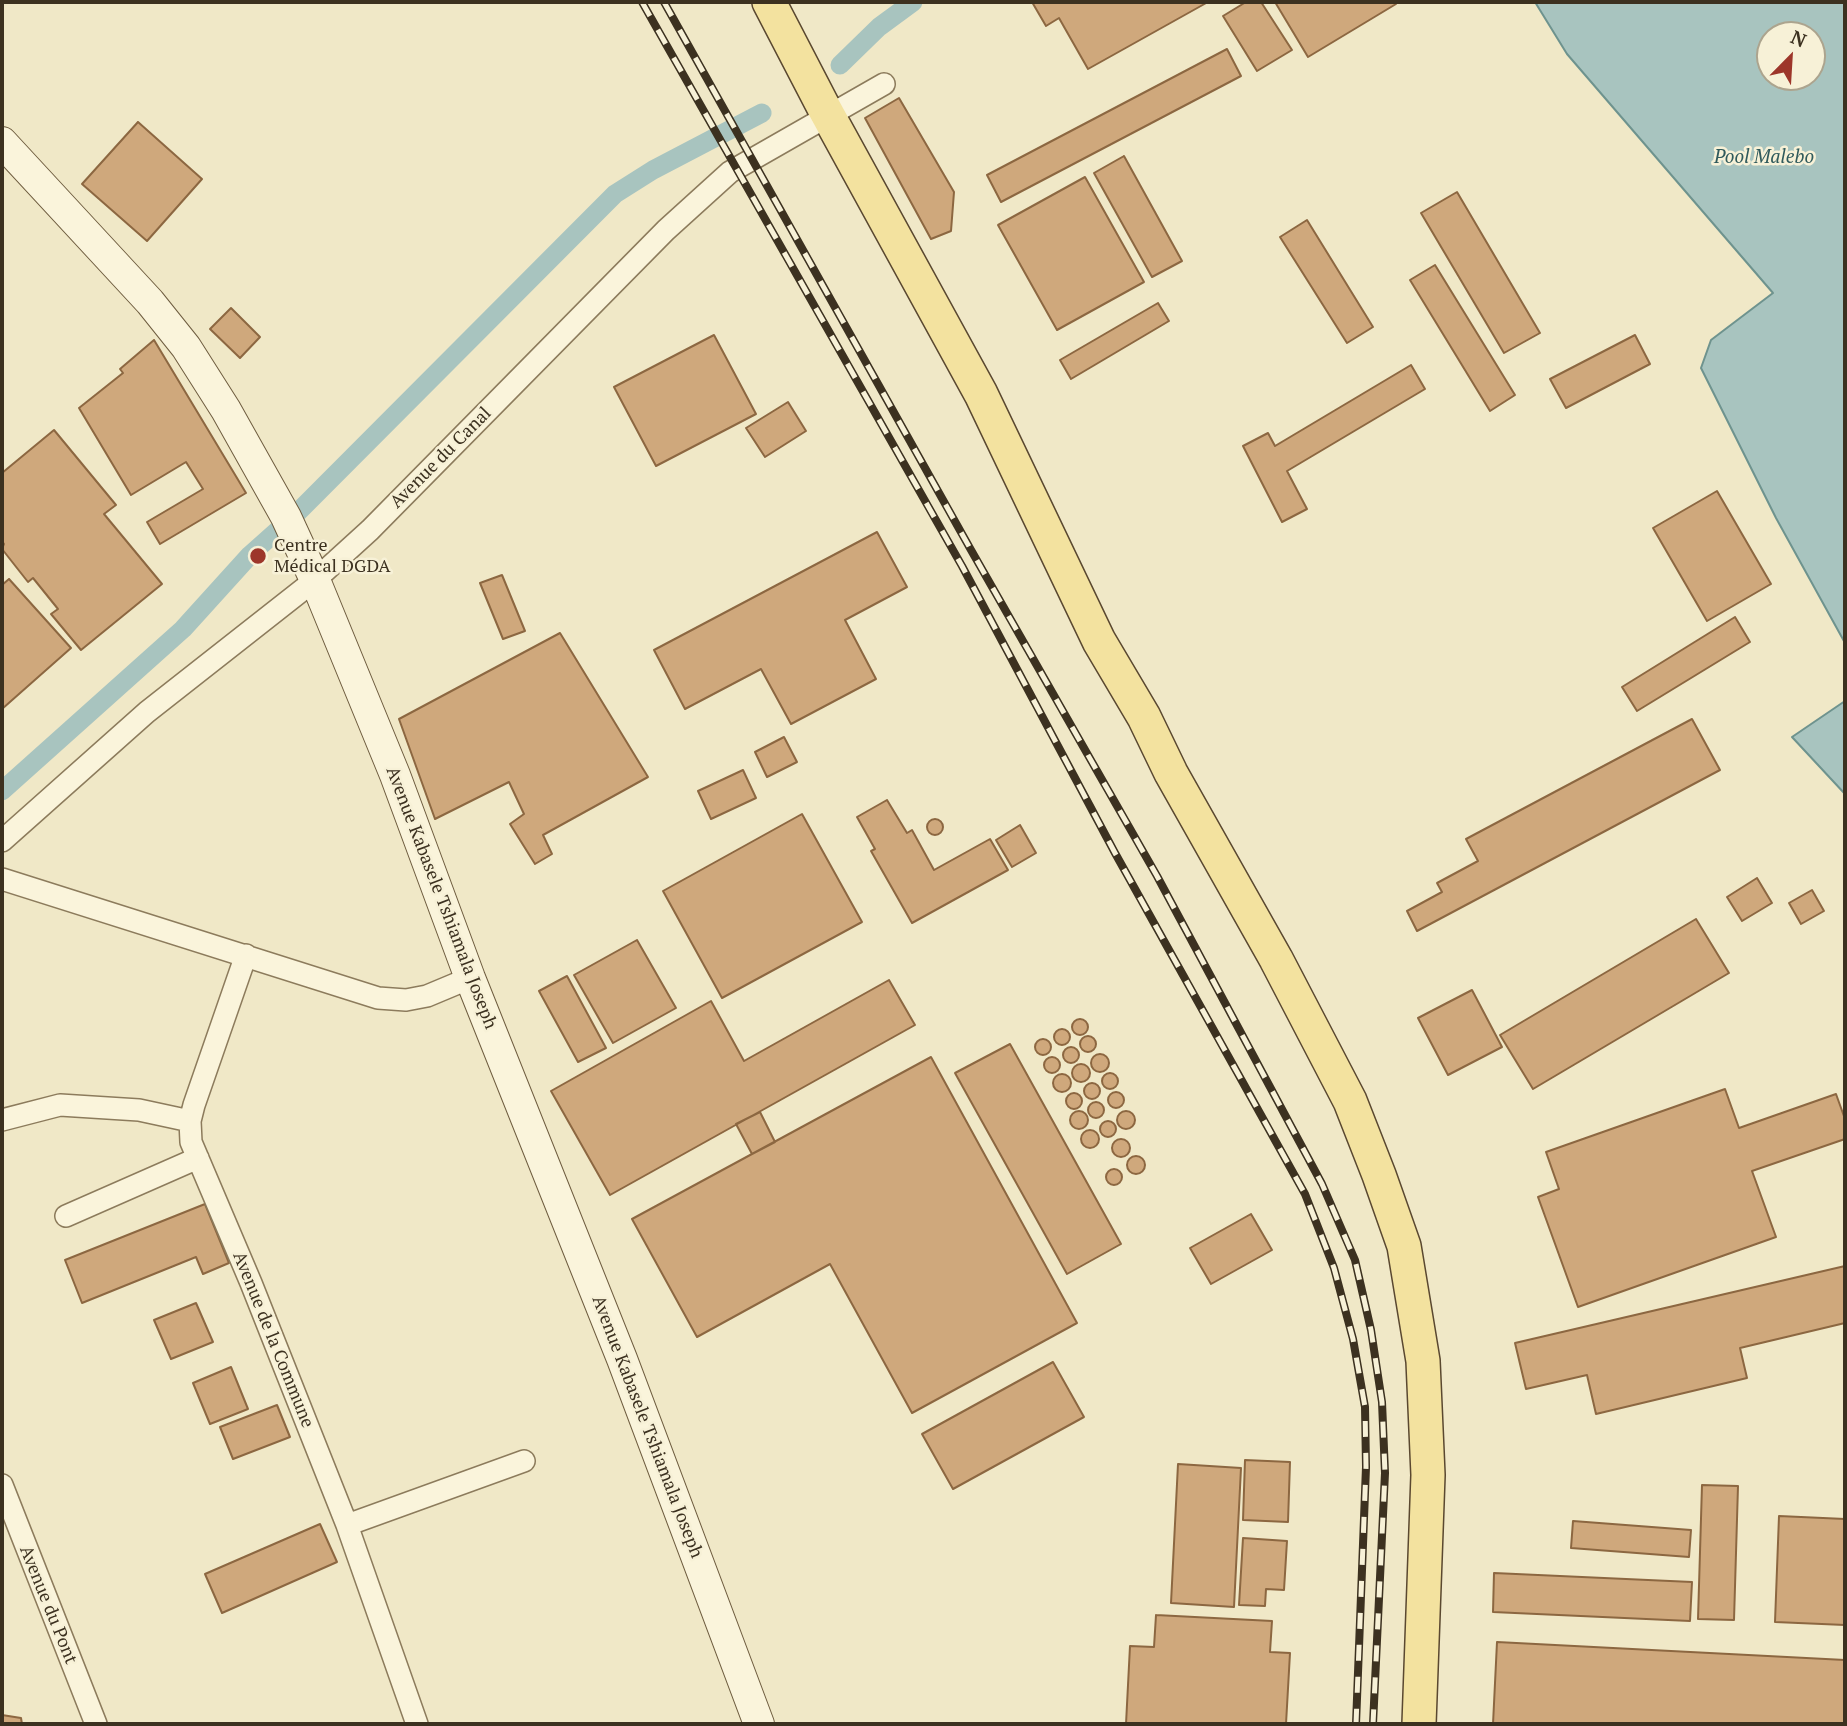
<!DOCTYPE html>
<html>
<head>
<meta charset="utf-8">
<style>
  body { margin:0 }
  #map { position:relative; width:1847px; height:1726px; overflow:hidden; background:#f0e8c7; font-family:"PT Serif",serif }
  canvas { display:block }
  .frame { position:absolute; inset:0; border:4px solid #3c3120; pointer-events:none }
  .north { position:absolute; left:1756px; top:21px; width:70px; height:70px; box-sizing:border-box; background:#f7f1d7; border:2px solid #aca48e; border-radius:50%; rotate:24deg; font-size:19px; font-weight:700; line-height:28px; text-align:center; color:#3c3120 }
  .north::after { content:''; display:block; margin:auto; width:24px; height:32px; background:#9d362a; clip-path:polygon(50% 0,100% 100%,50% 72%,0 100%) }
</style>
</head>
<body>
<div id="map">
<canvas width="1847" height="1726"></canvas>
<div class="frame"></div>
<div class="north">N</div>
</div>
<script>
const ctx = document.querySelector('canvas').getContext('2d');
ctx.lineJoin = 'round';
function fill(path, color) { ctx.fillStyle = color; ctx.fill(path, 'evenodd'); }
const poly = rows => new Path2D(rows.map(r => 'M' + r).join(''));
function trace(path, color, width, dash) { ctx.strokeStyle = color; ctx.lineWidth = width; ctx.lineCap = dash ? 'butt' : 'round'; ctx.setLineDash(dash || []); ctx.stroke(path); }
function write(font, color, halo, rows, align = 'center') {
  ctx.font = font + ' "PT Serif",serif'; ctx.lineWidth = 5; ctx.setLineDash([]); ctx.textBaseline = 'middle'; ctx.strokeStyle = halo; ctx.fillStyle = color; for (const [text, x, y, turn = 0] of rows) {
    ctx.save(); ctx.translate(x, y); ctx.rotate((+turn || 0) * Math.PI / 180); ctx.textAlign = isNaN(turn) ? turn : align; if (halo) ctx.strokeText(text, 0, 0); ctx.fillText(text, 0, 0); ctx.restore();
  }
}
const water = poly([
  [1535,2,1845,2,1845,643,1776,518,1701,368,1711,340,1773,293,1567,54,1535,2],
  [1770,35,1812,35,1812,77,1770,77,1770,35],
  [1845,701,1845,794,1792,737,1845,701]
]);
const canal = poly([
  [840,65,879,27,913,2],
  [2,791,183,629,250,555,296,514,615,194,653,170,762,113]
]);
const building = poly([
  [1032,2,1208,2,1088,69,1059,18,1046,26,1032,2],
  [1246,2,1261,2,1292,50,1257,71,1223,16,1246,2],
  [1275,2,1395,2,1396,4,1308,57,1275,2],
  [1227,49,1241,76,1001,202,987,175,1227,49],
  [899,98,954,192,951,231,931,239,865,118,899,98],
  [138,122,202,179,147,241,82,184,138,122],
  [1124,156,1182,261,1152,277,1094,173,1124,156],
  [1085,177,1144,282,1057,330,998,225,1085,177],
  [1457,192,1540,333,1504,353,1421,213,1457,192],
  [1307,220,1373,327,1347,343,1280,237,1307,220],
  [1435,265,1515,395,1490,411,1410,280,1435,265],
  [1158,303,1169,321,1071,379,1060,360,1158,303],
  [231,308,260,337,240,358,210,329,231,308],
  [714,335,756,414,656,466,614,387,714,335],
  [1635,335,1650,364,1566,408,1550,379,1635,335],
  [154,340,246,493,160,544,147,522,203,489,186,462,131,495,79,408,123,373,120,369,154,340],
  [1411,365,1425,389,1287,471,1307,509,1282,522,1243,446,1268,433,1275,446,1411,365],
  [788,402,806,431,765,457,746,428,788,402],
  [54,430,116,505,104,514,162,584,81,650,51,614,58,609,33,578,28,582,2,549,4,544,2,541,2,473,54,430],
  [1717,491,1771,584,1707,621,1653,528,1717,491],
  [877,532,907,587,845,620,876,679,791,724,761,669,685,709,654,650,877,532],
  [502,575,525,631,503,639,480,583,502,575],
  [9,579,71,648,2,709,2,585,9,579],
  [1735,617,1750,642,1637,711,1622,687,1735,617],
  [560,633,648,777,543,835,552,854,535,864,510,824,524,814,509,782,435,819,399,719,560,633],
  [1692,719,1720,770,1417,931,1407,911,1442,892,1437,883,1478,861,1466,839,1692,719],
  [784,737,797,762,767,777,755,752,784,737],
  [743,770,756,798,711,819,698,791,743,770],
  [887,800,907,833,912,830,934,870,990,839,1008,870,912,923,871,851,875,849,857,817,887,800],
  [802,814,862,922,722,998,663,891,802,814],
  '927 827a8 8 0 1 1 16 0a8 8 0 1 1-16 0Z',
  [1020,825,1036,853,1012,867,996,840,1020,825],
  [1757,878,1772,903,1742,921,1727,897,1757,878],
  [1812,890,1824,911,1801,924,1789,903,1812,890],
  [1696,919,1729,973,1533,1089,1500,1035,1696,919],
  [637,940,676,1008,613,1043,574,975,637,940],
  [567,976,606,1048,578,1062,539,991,567,976],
  [889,980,915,1025,610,1195,551,1091,711,1001,744,1061,889,980],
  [1472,990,1502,1047,1448,1075,1418,1018,1472,990],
  '1072 1027a8 8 0 1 1 16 0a8 8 0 1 1-16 0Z',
  '1054 1037a8 8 0 1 1 16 0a8 8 0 1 1-16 0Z',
  '1080 1044a8 8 0 1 1 16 0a8 8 0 1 1-16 0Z',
  '1035 1047a8 8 0 1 1 16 0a8 8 0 1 1-16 0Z',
  [1010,1044,1121,1244,1067,1274,955,1073,1010,1044],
  '1063 1055a8 8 0 1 1 16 0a8 8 0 1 1-16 0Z',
  '1091 1063a9 9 0 1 1 18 0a9 9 0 1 1-18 0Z',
  '1044 1065a8 8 0 1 1 16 0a8 8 0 1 1-16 0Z',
  [931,1057,1077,1323,912,1413,830,1264,697,1337,632,1219,931,1057],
  '1072 1073a9 9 0 1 1 18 0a9 9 0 1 1-18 0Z',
  '1102 1081a8 8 0 1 1 16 0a8 8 0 1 1-16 0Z',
  '1053 1083a9 9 0 1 1 18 0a9 9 0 1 1-18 0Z',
  '1084 1091a8 8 0 1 1 16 0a8 8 0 1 1-16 0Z',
  [1725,1089,1739,1128,1836,1094,1845,1119,1845,1139,1752,1171,1776,1237,1578,1307,1538,1197,1559,1189,1546,1152,1725,1089],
  '1108 1100a8 8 0 1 1 16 0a8 8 0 1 1-16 0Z',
  '1066 1101a8 8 0 1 1 16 0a8 8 0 1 1-16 0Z',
  '1088 1110a8 8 0 1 1 16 0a8 8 0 1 1-16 0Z',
  '1117 1120a9 9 0 1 1 18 0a9 9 0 1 1-18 0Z',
  '1070 1120a9 9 0 1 1 18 0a9 9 0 1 1-18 0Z',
  [760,1112,775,1142,752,1154,736,1124,760,1112],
  '1100 1129a8 8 0 1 1 16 0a8 8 0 1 1-16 0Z',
  '1081 1139a9 9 0 1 1 18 0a9 9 0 1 1-18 0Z',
  '1112 1148a9 9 0 1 1 18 0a9 9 0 1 1-18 0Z',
  '1127 1165a9 9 0 1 1 18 0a9 9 0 1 1-18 0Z',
  '1106 1177a8 8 0 1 1 16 0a8 8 0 1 1-16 0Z',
  [205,1204,229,1263,203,1274,196,1257,82,1303,65,1260,205,1204],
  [1251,1214,1272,1250,1211,1284,1190,1248,1251,1214],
  [1845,1266,1845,1323,1740,1348,1747,1378,1596,1414,1587,1375,1526,1389,1515,1343,1845,1266],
  [196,1303,213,1342,171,1359,154,1320,196,1303],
  [1053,1362,1084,1417,953,1489,922,1434,1053,1362],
  [231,1367,248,1409,210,1424,193,1383,231,1367],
  [277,1405,290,1437,233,1459,220,1427,277,1405],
  [1245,1460,1290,1462,1288,1522,1243,1520,1245,1460],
  [1178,1464,1241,1468,1234,1607,1171,1603,1178,1464],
  [1702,1485,1738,1486,1734,1620,1698,1619,1702,1485],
  [1779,1516,1845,1519,1845,1625,1775,1622,1779,1516],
  [1573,1521,1691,1530,1689,1557,1571,1548,1573,1521],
  [320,1524,337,1562,222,1613,205,1574,320,1524],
  [1243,1538,1287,1541,1284,1590,1266,1589,1265,1606,1239,1605,1243,1538],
  [1494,1573,1692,1582,1690,1621,1493,1612,1494,1573],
  [1156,1615,1272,1621,1270,1652,1290,1653,1286,1724,1126,1724,1130,1646,1154,1647,1156,1615],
  [1497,1642,1845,1660,1845,1724,1493,1724,1497,1642],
  [2,1715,21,1718,22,1724,2,1724,2,1715]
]);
const street = poly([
  [2,841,147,712,315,580,370,530,666,230,730,172,884,84],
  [2,879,378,998,406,1000,427,996,470,978],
  [246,955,194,1105,190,1121,191,1142,251,1283,347,1525,417,1724],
  [2,1120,60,1105,139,1110,190,1121],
  [66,1216,198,1158],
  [2,1485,96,1724],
  [347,1525,524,1461]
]);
const secondary = poly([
  [2,142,150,302,186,347,226,410,286,517,315,580,395,775,470,978,622,1359,759,1724]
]);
const primary = poly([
  [769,2,823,106,981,394,1099,641,1144,717,1171,773,1276,959,1350,1101,1379,1175,1404,1246,1423,1361,1428,1475,1419,1724]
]);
const rail = poly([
  [642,2,962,566,1115,853,1305,1194,1334,1268,1353,1339,1365,1407,1366,1467,1356,1724],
  [664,2,971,550,1157,876,1322,1184,1355,1260,1371,1330,1382,1402,1385,1473,1373,1724]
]);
const markers = [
  [258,556,9,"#9d362a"]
];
const streetNames = [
  ["Avenue du Canal",441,458,-45],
  ["Avenue Kabasele Tshiamala Joseph",441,898,69],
  ["Avenue de la Commune",273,1340,68],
  ["Avenue Kabasele Tshiamala Joseph",647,1427,69],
  ["Avenue du Pont",48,1605,68]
];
const poiNames = [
  ["Centre",274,546],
  ["Médical DGDA",274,567]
];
const waterNames = [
  ["Pool Malebo",1764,158]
];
fill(water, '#a8c4bf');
trace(water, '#6e938e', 2);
trace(canal, '#a8c4bf', 19);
fill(building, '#cfa87c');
trace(building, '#8c6741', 2);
trace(street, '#8c7b5c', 24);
trace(secondary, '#6e5c3f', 32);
trace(primary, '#5a4830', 36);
trace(street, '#faf4db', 21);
trace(secondary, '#faf4db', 30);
trace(primary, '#f3e29f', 33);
trace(rail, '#3c3120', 8);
trace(rail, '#f7f1d7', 5, [16]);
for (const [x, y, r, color] of markers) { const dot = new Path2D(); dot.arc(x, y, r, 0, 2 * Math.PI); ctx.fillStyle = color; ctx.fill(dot); trace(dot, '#f7f1d7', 2.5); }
write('18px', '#3c3120', '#f7f1d7', streetNames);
write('18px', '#3c3120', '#f7f1d7', poiNames, 'left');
write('italic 19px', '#2f5a5c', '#f7f1d7', waterNames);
</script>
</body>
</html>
